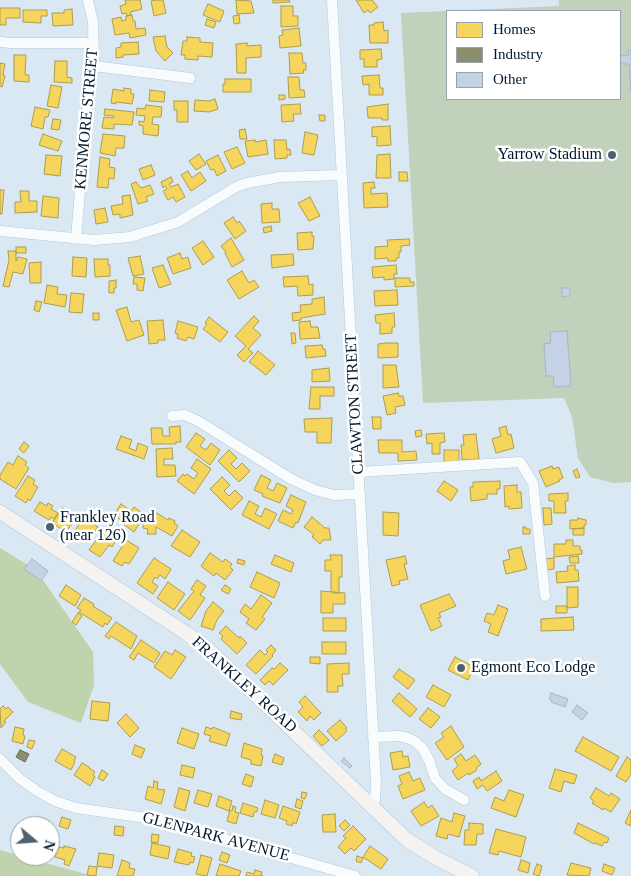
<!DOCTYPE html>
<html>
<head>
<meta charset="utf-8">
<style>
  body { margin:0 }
  #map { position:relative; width:631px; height:876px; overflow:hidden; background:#dae8f4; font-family:"Times New Roman",serif }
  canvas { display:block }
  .legend { position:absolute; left:446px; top:10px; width:175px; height:90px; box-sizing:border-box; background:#fff; border:1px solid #99a3ab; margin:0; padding:6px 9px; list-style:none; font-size:15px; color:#00192c }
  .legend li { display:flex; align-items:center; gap:10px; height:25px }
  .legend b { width:25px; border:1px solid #99a3ab }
  .north { position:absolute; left:10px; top:816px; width:50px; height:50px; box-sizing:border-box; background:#fff; border:1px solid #99a3ab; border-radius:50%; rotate:108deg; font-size:14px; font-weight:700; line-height:20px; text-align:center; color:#00192c }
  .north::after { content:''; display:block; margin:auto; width:18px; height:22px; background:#4c6172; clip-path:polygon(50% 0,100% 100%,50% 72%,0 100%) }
</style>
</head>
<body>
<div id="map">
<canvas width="631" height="876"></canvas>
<ul class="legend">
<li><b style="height:14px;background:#f6d55c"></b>Homes</li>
<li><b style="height:14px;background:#8c8c6e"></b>Industry</li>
<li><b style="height:14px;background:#c5d1e5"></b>Other</li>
</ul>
<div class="north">N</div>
</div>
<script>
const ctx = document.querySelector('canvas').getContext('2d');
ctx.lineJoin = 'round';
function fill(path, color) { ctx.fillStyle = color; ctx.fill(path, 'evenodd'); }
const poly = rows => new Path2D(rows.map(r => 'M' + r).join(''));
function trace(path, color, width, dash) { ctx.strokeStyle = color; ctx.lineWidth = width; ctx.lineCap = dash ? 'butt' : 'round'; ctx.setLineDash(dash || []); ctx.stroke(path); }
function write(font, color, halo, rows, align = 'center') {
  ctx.font = font + ' "Times New Roman",serif'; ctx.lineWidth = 5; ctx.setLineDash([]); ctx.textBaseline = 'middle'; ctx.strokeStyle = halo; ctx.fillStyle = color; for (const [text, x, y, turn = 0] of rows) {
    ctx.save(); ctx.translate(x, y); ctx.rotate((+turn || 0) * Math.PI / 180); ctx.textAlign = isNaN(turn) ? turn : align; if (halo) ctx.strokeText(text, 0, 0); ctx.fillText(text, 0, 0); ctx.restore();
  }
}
const green = poly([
  [559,0,631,0,631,482,613,483,590,477,578,458,572,417,564,398,423,403,401,13,559,6],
  [447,11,620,11,620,99,447,99]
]);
const forest = poly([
  [0,548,36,570,93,652,94,685,81,723,28,702,0,664],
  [0,850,20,856,93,876,0,876]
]);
const homes = poly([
  [125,0,140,0,142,9,130,12,131,15,127,16,126,13,122,14,120,6,126,4,125,0],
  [156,0,163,0,166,13,154,16,151,1,156,0],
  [236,0,251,1,254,13,237,14,236,0],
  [273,0,289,0,290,2,273,3,273,0],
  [356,0,372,0,378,7,370,13,368,10,364,13,356,0],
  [208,4,224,11,220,22,203,15,208,4],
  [281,6,293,6,293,16,298,16,298,26,281,27,281,6],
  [0,8,20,8,20,18,6,18,6,25,0,25,0,8],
  [72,9,73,25,53,26,52,13,64,13,64,10,72,9],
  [23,10,47,10,47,16,41,16,41,23,23,22,23,10],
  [132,15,133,21,135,21,136,29,145,28,146,35,130,38,129,33,115,35,112,19,121,17,122,21,126,20,126,16,132,15],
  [239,15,240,23,234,24,233,16,239,15],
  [207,19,216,22,214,28,205,25,207,19],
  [383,22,384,31,388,30,388,43,370,43,369,25,374,25,374,23,383,22],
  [299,28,301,46,280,48,279,36,283,35,282,30,299,28],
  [165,36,167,47,173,53,165,61,156,51,153,37,165,36],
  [187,37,200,38,200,42,213,43,212,57,198,56,198,60,185,59,185,55,181,55,183,41,187,41,187,37],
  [138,42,139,54,123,55,123,57,116,58,116,48,121,47,121,43,138,42],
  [247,43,247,46,261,45,261,57,246,58,246,73,237,73,236,44,247,43],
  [381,49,382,59,377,60,377,67,364,67,364,59,360,59,360,50,381,49],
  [289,53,302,53,303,63,306,63,306,70,303,70,304,73,290,74,289,53],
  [14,55,26,55,25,75,29,75,29,82,14,81,14,55],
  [55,61,67,61,67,77,72,78,72,83,54,82,55,61],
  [0,63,5,64,3,75,5,76,2,87,0,86,0,63],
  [379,75,380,88,383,88,383,95,369,95,369,84,363,85,362,76,379,75],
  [288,77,299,77,300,90,304,90,305,97,289,98,288,77],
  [225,79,251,79,251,92,223,92,223,84,225,84,225,79],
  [51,85,62,87,58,108,47,106,51,85],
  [124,88,131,89,131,94,134,94,132,104,116,102,116,104,111,103,113,89,124,91,124,88],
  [150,90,165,92,164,102,149,101,150,90],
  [279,95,285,95,285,99,279,100,279,95],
  [215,99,218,109,209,112,194,111,195,100,209,101,215,99],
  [174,101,188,101,188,122,177,122,177,110,174,110,174,101],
  [300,104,301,114,293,114,294,121,282,122,281,105,300,104],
  [388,104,388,120,382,120,382,118,368,118,367,107,388,104],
  [146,105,162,107,161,117,153,117,152,124,159,125,158,136,143,134,143,126,139,125,139,121,144,122,145,116,136,115,137,108,145,109,146,105],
  [35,107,50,110,48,117,45,117,43,129,31,126,35,107],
  [105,109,134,112,132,125,114,124,114,129,102,128,104,117,114,118,114,116,104,115,105,109],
  [319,115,325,115,325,121,320,121,319,115],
  [53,119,61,120,59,130,51,129,53,119],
  [390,126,391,145,377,146,377,136,372,137,372,127,390,126],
  [245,129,247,139,240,139,239,130,245,129],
  [305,132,318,135,314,155,302,153,305,132],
  [43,134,62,141,58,151,39,145,43,134],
  [103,134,125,136,124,148,116,148,115,156,100,153,103,134],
  [255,140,255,142,266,140,268,154,248,157,245,141,255,140],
  [274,140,286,140,287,150,290,149,291,155,287,155,287,158,275,159,274,140],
  [237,147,245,163,232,169,224,152,237,147],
  [199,154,206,164,196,170,189,161,199,154],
  [390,154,391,178,376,178,377,155,390,154],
  [46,155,62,156,60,176,44,174,46,155],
  [218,155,226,171,217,176,214,169,211,170,206,161,218,155],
  [100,157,110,159,109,167,115,168,114,179,109,178,108,188,97,187,100,157],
  [151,165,155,175,143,180,139,169,151,165],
  [188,171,192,178,200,172,206,181,191,191,181,175,188,171],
  [399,172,407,172,408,181,399,181,399,172],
  [171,177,173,182,169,184,171,187,178,184,185,197,176,202,173,197,168,200,163,191,167,189,165,186,163,188,161,182,171,177],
  [136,182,141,188,150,185,154,194,146,197,148,201,138,204,131,184,136,182],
  [374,182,375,188,371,188,371,194,387,193,388,207,364,208,363,183,374,182],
  [0,190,4,190,2,214,0,214,0,190],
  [20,191,29,191,29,201,37,201,37,212,15,213,15,202,21,202,20,191],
  [130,195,133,215,120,218,120,214,113,215,111,206,123,204,122,196,130,195],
  [43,196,59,198,58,218,41,216,43,196],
  [310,197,320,216,309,221,298,203,310,197],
  [272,203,272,209,279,209,280,222,262,223,261,204,272,203],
  [105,208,108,222,96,224,94,210,105,208],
  [233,217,237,223,239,221,246,231,235,239,224,223,233,217],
  [271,226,272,231,264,233,263,228,271,226],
  [312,232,312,236,314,236,313,249,298,250,297,233,312,232],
  [231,238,244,260,232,267,225,253,226,252,221,246,231,238],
  [409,239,410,245,401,246,401,252,399,252,399,258,396,258,396,261,388,261,388,258,375,259,375,247,388,246,387,240,409,239],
  [203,241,214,257,203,265,192,248,203,241],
  [16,247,26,247,26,253,16,253,16,247],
  [8,251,16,251,16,261,18,257,27,259,23,274,13,272,9,287,3,286,9,260,8,251],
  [180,253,182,259,188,257,191,268,173,274,167,258,180,253],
  [293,254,294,265,272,268,271,255,293,254],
  [140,256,144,274,133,276,128,258,140,256],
  [73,257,87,258,86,277,72,276,73,257],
  [94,259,108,259,108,265,110,265,110,276,95,277,94,259],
  [41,262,41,283,30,283,29,263,41,262],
  [163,265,171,284,159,288,152,268,163,265],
  [396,265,397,274,394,274,394,279,384,280,384,277,373,278,372,267,396,265],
  [242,271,249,283,254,280,259,287,239,299,227,280,242,271],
  [308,276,309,285,313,284,313,295,298,296,297,286,284,287,283,277,308,276],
  [134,277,145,278,143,291,137,290,137,284,133,284,134,277],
  [395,278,410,278,410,282,414,282,414,286,395,287,395,278],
  [116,280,116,288,114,288,114,293,109,293,109,281,116,280],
  [47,285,58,287,57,294,67,295,65,307,44,303,47,285],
  [397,290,398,305,375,306,374,291,397,290],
  [71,293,84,294,82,313,69,312,71,293],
  [324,297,325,314,301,318,301,320,293,321,292,313,301,312,300,305,312,304,312,299,324,297],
  [36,301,42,302,39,312,34,310,36,301],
  [127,307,131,322,139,320,144,335,127,341,116,310,127,307],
  [93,313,99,313,99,320,93,320,93,313],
  [394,313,395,327,392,327,392,333,380,334,380,323,376,323,375,315,394,313],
  [254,316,259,321,253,328,261,335,248,349,253,353,244,362,237,355,246,346,235,336,254,316],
  [209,317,228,332,220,342,203,329,207,324,205,323,209,317],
  [163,320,165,340,158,340,158,343,149,344,147,321,163,320],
  [178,321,198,327,194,339,188,337,186,341,177,338,178,334,175,333,178,321],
  [310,321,311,327,318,327,320,338,300,339,299,322,310,321],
  [291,333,295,333,296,343,292,344,291,333],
  [386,343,398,343,398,357,378,358,378,344,386,343],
  [322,345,323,349,325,349,326,356,306,358,305,346,322,345],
  [258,351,275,365,266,375,249,362,258,351],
  [383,365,396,365,399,387,383,388,383,365],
  [329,368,330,381,312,382,312,370,329,368],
  [311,387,334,387,334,396,320,396,320,409,309,409,311,387],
  [398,393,399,396,403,396,405,405,395,407,396,413,387,415,383,396,398,393],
  [372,417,381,417,381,429,373,429,372,417],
  [332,418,331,443,317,443,317,432,305,432,304,419,332,418],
  [180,426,181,442,176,442,176,444,152,444,151,428,162,428,163,436,170,436,169,427,180,426],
  [506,426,508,435,511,434,514,448,496,453,492,439,501,436,499,428,506,426],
  [421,430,422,436,416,437,415,431,421,430],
  [196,433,205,439,200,446,206,450,211,443,220,450,210,465,186,447,196,433],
  [444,433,445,442,440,443,440,454,432,454,432,443,427,444,426,434,444,433],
  [476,434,479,459,462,460,461,445,464,445,463,435,476,434],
  [121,436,132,440,129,448,136,451,138,443,148,447,144,459,116,449,121,436],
  [378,440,402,440,402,452,416,451,417,460,398,461,398,453,379,453,378,440],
  [24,442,29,446,24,453,19,449,24,442],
  [172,448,173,459,164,459,164,465,175,465,176,476,157,477,156,449,172,448],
  [229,450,237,458,231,464,236,469,242,463,250,471,239,482,218,461,229,450],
  [444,450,459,450,459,464,444,464,444,450],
  [18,456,27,462,25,465,29,468,16,489,0,479,0,475,8,462,13,465,18,456],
  [197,459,211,469,194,494,177,481,183,474,185,476,187,474,194,479,198,473,191,468,197,459],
  [552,466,553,469,559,467,563,478,559,480,560,481,546,487,539,471,552,466],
  [577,469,580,477,576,478,573,471,577,469],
  [261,475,271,480,267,488,273,491,277,483,287,488,280,503,262,496,263,494,254,490,261,475],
  [28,476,35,480,33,484,38,487,30,501,28,499,26,503,15,496,28,476],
  [222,477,230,485,224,491,229,496,235,490,243,498,231,510,210,489,222,477],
  [444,481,458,490,451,501,437,491,444,481],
  [500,481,500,489,497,489,497,494,487,494,487,499,471,501,470,487,473,487,473,482,500,481],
  [517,485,517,492,521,492,522,508,509,509,509,506,505,507,504,486,517,485],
  [568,493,568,501,565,501,566,513,554,513,554,501,549,501,549,494,568,493],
  [291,495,306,502,298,523,296,522,293,528,278,521,283,510,291,514,293,510,286,506,291,495],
  [249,501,259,506,255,514,261,517,265,508,277,514,269,529,242,515,249,501],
  [40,502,47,506,48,503,53,506,51,509,58,513,54,519,51,517,49,520,34,511,40,502],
  [121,504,131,511,134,507,145,515,134,532,122,523,123,522,114,515,121,504],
  [62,508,72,514,69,519,73,522,66,532,52,523,62,508],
  [543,508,551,508,552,524,544,525,543,508],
  [383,512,399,513,398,536,383,535,383,512],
  [157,513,168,520,169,518,175,521,174,523,178,526,172,536,156,527,156,534,147,534,148,529,143,528,143,521,151,523,157,513],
  [84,517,98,527,91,537,84,533,81,536,74,532,84,517],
  [312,517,325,528,329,528,331,540,323,540,320,544,312,537,314,535,304,527,312,517],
  [578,518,586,520,586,525,584,525,584,528,570,529,570,520,578,520,578,518],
  [523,527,526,527,526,529,530,529,530,534,523,534,523,527],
  [584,528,584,535,573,535,573,529,584,528],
  [104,529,115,536,113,539,116,540,112,547,109,545,100,557,89,550,104,529],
  [182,530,200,542,190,557,171,546,182,530],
  [126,540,139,548,129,564,125,562,122,566,113,561,126,540],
  [566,540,573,540,573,546,580,546,580,550,582,550,582,554,554,557,554,544,566,544,566,540],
  [521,547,527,569,506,574,503,561,510,559,508,550,521,547],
  [210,553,223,562,225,559,232,564,230,567,233,570,225,580,216,573,214,576,201,566,210,553],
  [275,555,294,563,291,572,271,564,275,555],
  [330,555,342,555,342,577,339,577,339,593,333,593,331,591,331,571,325,571,325,560,331,560,330,555],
  [405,556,407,564,404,564,408,579,399,581,400,584,392,586,386,560,405,556],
  [578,556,579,563,570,563,569,557,578,556],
  [154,558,171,569,165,579,160,575,157,579,155,577,152,582,158,586,153,594,137,583,154,558],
  [554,558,554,569,545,570,545,559,554,558],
  [238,559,245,561,244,565,237,563,238,559],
  [575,565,575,570,578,570,579,581,557,583,556,572,568,571,567,566,575,565],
  [257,572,280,583,274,598,250,587,257,572],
  [197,580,206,586,200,595,205,598,190,620,178,611,194,591,191,589,197,580],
  [168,582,185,594,174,610,157,598,168,582],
  [66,585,81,595,75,606,59,596,66,585],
  [225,585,231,589,228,594,221,590,225,585],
  [567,587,578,587,578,607,567,608,567,587],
  [321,591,345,593,345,604,333,604,333,613,321,613,321,591],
  [449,594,456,606,439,613,441,617,438,618,442,626,431,631,420,605,449,594],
  [261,595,272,603,262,617,265,619,256,630,246,623,249,619,240,612,245,604,251,609,261,595],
  [84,598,94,604,93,606,112,618,107,625,105,623,103,627,79,612,81,610,77,608,84,598],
  [213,602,224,611,217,620,213,630,201,626,206,611,213,602],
  [498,605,508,609,498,636,488,632,491,624,484,621,487,613,494,615,498,605],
  [556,606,567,606,567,613,556,613,556,606],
  [78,613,82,616,76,625,72,622,78,613],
  [573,617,574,630,541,631,541,619,573,617],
  [323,618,346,618,346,631,323,631,323,618],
  [116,622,137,636,131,649,111,636,109,639,105,636,116,622],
  [226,626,239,638,240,636,247,643,237,654,221,639,223,636,219,633,226,626],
  [141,640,160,653,154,663,138,653,134,660,129,657,141,640],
  [322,642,346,642,346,654,322,654,322,642],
  [271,645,276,650,272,655,273,656,256,674,246,665,260,650,265,655,268,652,266,650,271,645],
  [175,650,186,657,171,679,154,667,165,651,172,655,175,650],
  [310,657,320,657,320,664,310,663,310,657],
  [455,657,474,667,468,680,448,670,455,657],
  [280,663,288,670,273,685,269,681,265,685,260,680,272,668,274,669,280,663],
  [349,663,349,674,342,674,343,686,338,686,338,692,327,692,327,664,349,663],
  [399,669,415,680,408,689,393,677,399,669],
  [433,685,451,695,444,707,426,697,433,685],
  [399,693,417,709,410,717,392,701,399,693],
  [305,696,321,713,314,720,310,716,307,721,298,712,303,707,299,702,305,696],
  [92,701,110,703,108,721,90,719,92,701],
  [3,706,6,709,8,707,13,712,4,721,6,722,1,728,0,709,3,706],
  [428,708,440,717,431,728,419,719,428,708],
  [231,711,242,714,241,720,230,718,231,711],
  [126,714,139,728,130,737,117,723,126,714],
  [340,720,347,728,345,729,347,731,336,741,327,731,340,720],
  [451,726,464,747,447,760,435,743,444,737,441,733,451,726],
  [15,727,24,729,23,735,25,736,23,744,12,741,15,727],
  [206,727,212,729,213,727,230,734,226,746,209,741,211,736,204,734,206,727],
  [182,728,199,734,194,749,177,743,182,728],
  [319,730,329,740,322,746,313,736,319,730],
  [583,737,619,757,611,771,575,751,583,737],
  [29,740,35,741,32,749,27,747,29,740],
  [244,743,262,749,261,755,263,756,261,766,251,764,251,760,241,757,244,743],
  [135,745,145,749,141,758,132,754,135,745],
  [62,749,76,757,74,761,75,762,71,770,55,761,62,749],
  [402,751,403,757,408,756,410,767,393,770,390,753,402,751],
  [275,754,284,758,282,765,272,762,275,754],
  [461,754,466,761,475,755,481,764,476,768,477,770,469,775,468,773,458,780,452,771,458,766,454,759,461,754],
  [627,757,631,760,631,774,626,782,616,776,627,757],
  [82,763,89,767,89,768,95,772,93,775,95,777,90,786,74,775,82,763],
  [182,765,195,768,193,778,180,775,182,765],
  [555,769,577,775,574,784,564,781,561,792,549,788,555,769],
  [102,770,108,774,103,781,98,778,102,770],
  [496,771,502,781,487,791,483,785,477,789,473,781,479,777,481,781,496,771],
  [409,772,413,781,420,778,425,790,403,799,398,786,402,784,399,776,409,772],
  [246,774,254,777,251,787,242,784,246,774],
  [154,781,158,782,157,789,165,790,161,804,145,799,148,786,153,788,154,781],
  [179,788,190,791,185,811,174,807,179,788],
  [596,788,609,796,611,793,620,799,611,812,604,808,603,810,592,803,594,801,590,798,596,788],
  [198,790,212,794,208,807,194,803,198,790],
  [509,790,524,795,516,817,491,808,495,797,504,801,509,790],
  [302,792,307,793,305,799,301,798,302,792],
  [219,796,232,801,229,811,216,806,219,796],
  [297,799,303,801,301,809,295,807,297,799],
  [265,800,279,805,275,818,261,814,265,800],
  [424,802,428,808,432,805,439,816,421,826,411,811,424,802],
  [243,803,258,808,257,812,254,812,253,817,240,813,243,803],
  [233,806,236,807,235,812,239,813,236,824,227,821,230,810,232,811,233,806],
  [283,806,300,812,296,824,293,822,292,826,286,824,287,821,279,818,283,806],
  [631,810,631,826,625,823,631,810],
  [454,813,465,816,459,837,448,834,447,839,436,836,441,818,452,822,454,813],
  [335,814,336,832,323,832,322,815,335,814],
  [62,817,71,820,68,829,59,826,62,817],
  [345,820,350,825,344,831,339,826,345,820],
  [469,823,483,824,483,834,477,834,476,845,464,845,465,830,469,830,469,823],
  [578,823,609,838,607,843,604,842,602,846,595,843,594,844,574,833,578,823],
  [115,826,124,827,123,836,114,835,115,826],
  [353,826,366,839,354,851,351,848,345,854,338,847,346,838,343,836,353,826],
  [496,829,526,837,521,857,499,851,498,855,489,853,496,829],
  [50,830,58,833,54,846,50,845,50,830],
  [152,834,159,835,158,843,151,842,152,834],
  [152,843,170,847,168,859,150,855,152,843],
  [64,846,76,849,69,866,64,864,65,860,55,857,59,847,64,848,64,846],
  [370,846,388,859,381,869,363,857,370,846],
  [178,849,192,853,191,856,195,857,193,863,190,862,189,865,174,862,178,849],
  [222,852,230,855,227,863,219,860,222,852],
  [99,853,114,855,112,868,97,866,99,853],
  [201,855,212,858,207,876,196,874,201,855],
  [357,856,363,858,361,863,356,861,357,856],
  [122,860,130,863,129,868,135,869,133,876,117,876,122,860],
  [521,860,530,863,528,873,518,870,521,860],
  [571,863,591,868,589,876,567,875,571,863],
  [220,864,241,871,239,876,216,876,220,864],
  [537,864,542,866,539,876,533,874,537,864],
  [604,864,615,868,612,875,602,871,604,864],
  [89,866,97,867,96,876,87,875,89,866],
  [255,870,262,872,261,875,263,876,246,876,247,872,254,874,255,870]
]);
const industry = poly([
  [20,750,29,754,25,762,16,757,20,750]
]);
const building = poly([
  [628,50,631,50,631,92,629,64,621,64,620,56,629,55,628,50],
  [562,288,570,288,570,296,562,297,562,288],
  [567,331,571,386,554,387,553,376,546,376,544,344,551,343,550,332,567,331],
  [32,559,48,571,41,581,24,569,32,559],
  [486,661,493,665,490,672,483,668,486,661],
  [551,693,568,699,565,707,551,702,552,700,549,699,551,693],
  [577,705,588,713,582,720,572,712,577,705],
  [344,758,352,766,350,768,341,761,344,758]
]);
const street = poly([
  [332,0,376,783,375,800,370,805],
  [0,42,11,43,94,43],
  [94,66,190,78],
  [0,231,94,240,130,237,178,222,236,187,247,183,280,177,342,175],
  [76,239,86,118,94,66,93,22,88,0],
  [172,416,185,415,198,421,291,479,315,490,334,495,360,494],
  [359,472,520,462,533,483,545,596],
  [373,737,398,736,408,738,416,742,423,749,429,760,435,778,445,789,464,800],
  [0,759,20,779,37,791,55,801,76,808,154,819,355,876]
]);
const secondary = poly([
  [0,512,186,633,209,650,407,840,436,858,472,876]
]);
const markers = [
  [612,155,5,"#4c6172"],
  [50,527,5,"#4c6172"],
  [461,668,5,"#4c6172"]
];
const streetNames = [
  ["KENMORE STREET",87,119,-85],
  ["CLAWTON STREET",355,404,-93],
  ["FRANKLEY ROAD",244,685,42],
  ["GLENPARK AVENUE",216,837,15]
];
const poiNames = [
  ["Yarrow Stadium",602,155,"right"],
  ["Frankley Road",60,518],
  ["(near 126)",60,536],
  ["Egmont Eco Lodge",471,668]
];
fill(green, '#c1d1bb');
fill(forest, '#bfd3ad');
fill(homes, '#f6d55c');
trace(homes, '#ac9d4e', 1);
fill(industry, '#8c8c6e');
trace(industry, '#626a5a', 1);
fill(building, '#c5d1e5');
trace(building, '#a9b5c7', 1);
trace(street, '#b4c8d8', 11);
trace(secondary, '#b4c8d8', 15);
trace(street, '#f9fcfd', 10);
trace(secondary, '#f4f3f1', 14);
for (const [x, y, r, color] of markers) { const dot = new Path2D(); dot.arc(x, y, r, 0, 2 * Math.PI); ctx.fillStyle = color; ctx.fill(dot); trace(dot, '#fff', 2); }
write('16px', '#00192c', '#fff', streetNames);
write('16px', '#00192c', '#fff', poiNames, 'left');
</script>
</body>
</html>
